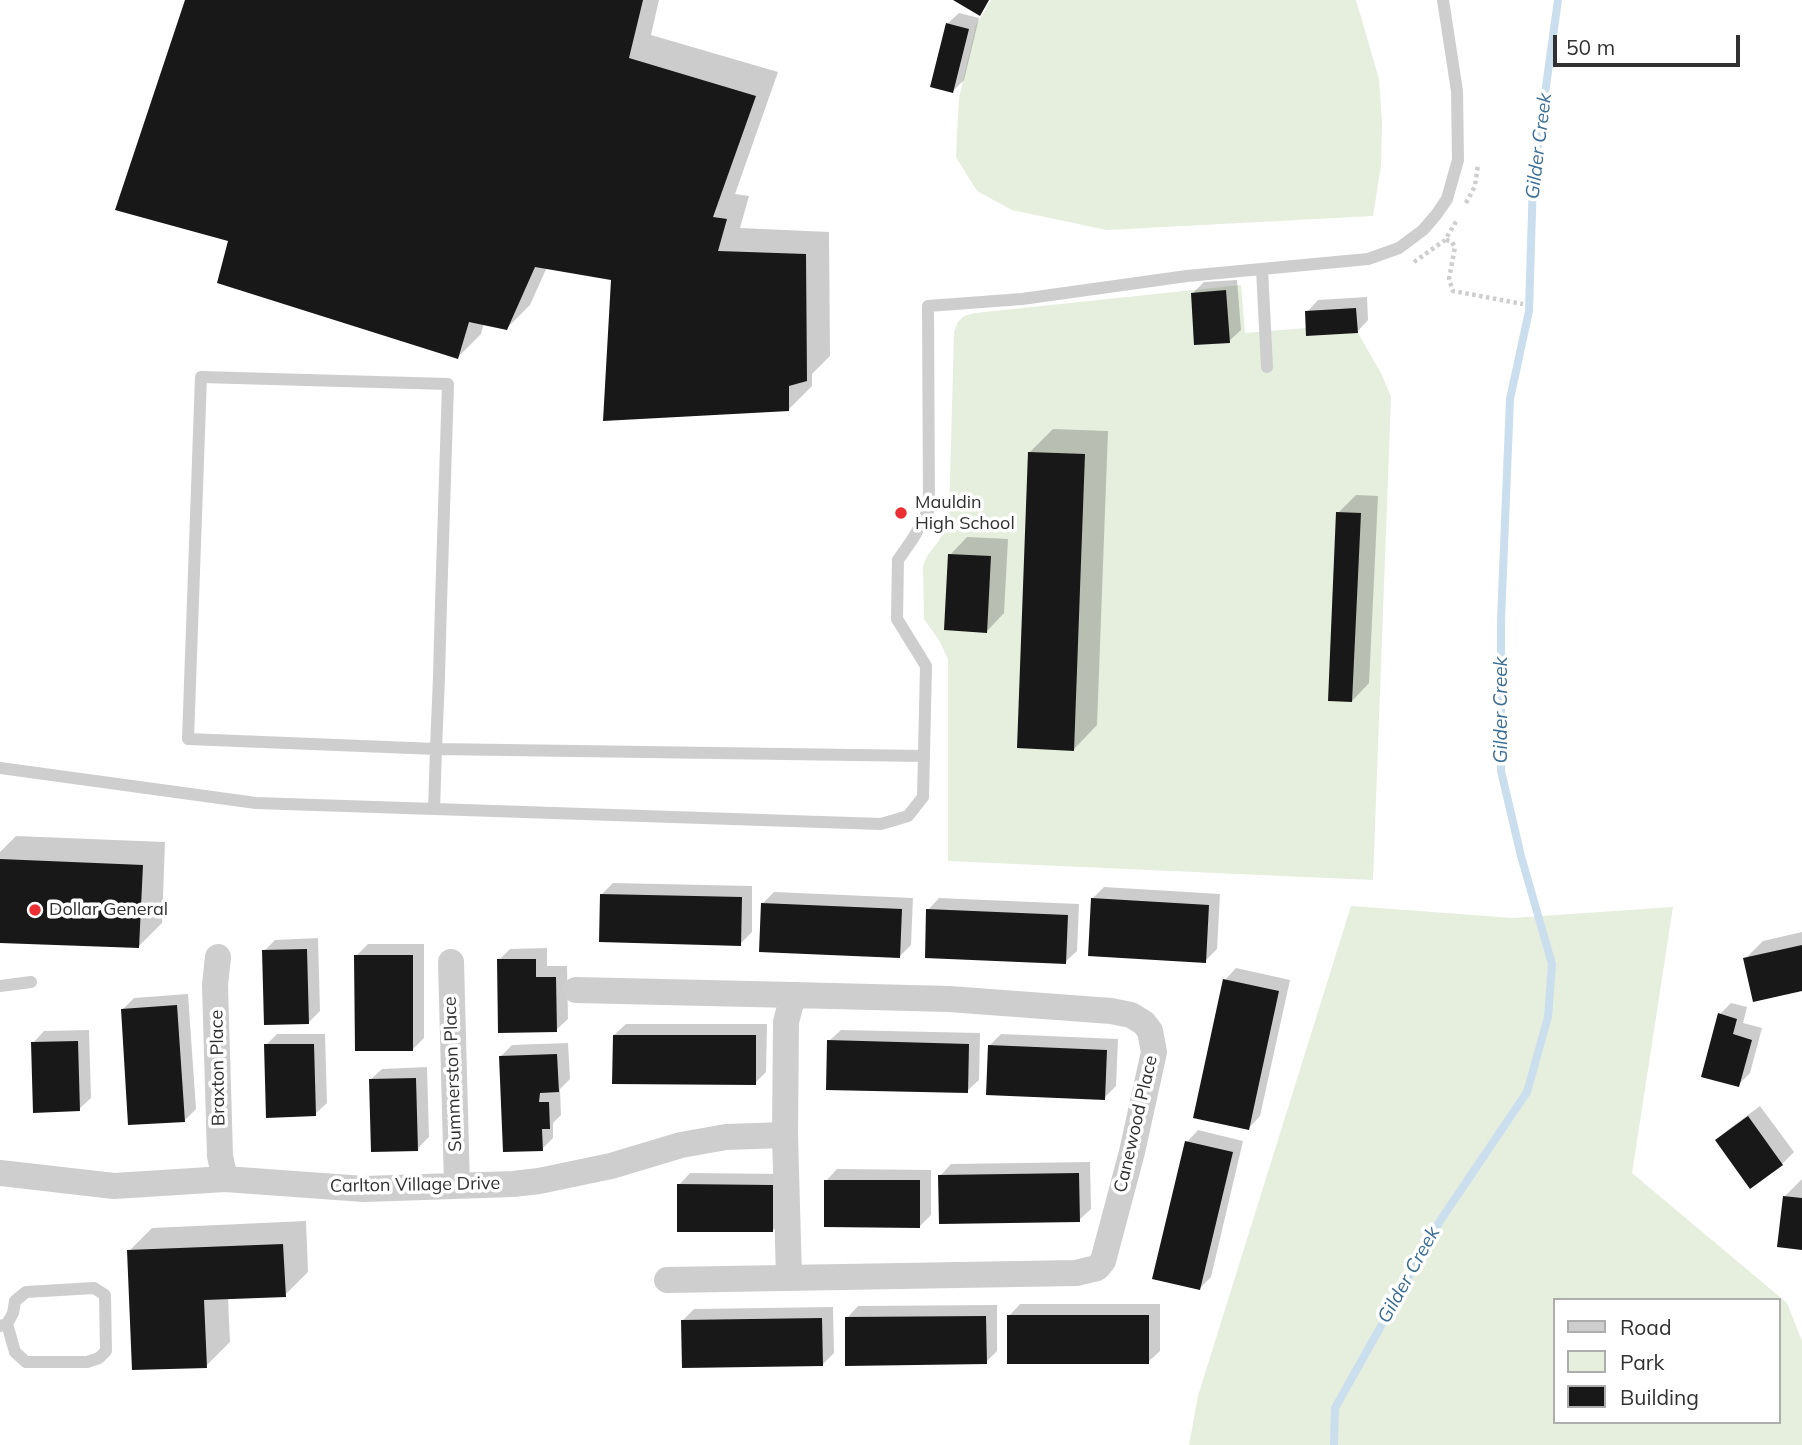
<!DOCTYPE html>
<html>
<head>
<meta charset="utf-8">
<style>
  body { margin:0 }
  #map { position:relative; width:1802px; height:1445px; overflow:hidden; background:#fff; font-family:Mulish,sans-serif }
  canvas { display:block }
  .legend { position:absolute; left:1553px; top:1298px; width:228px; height:126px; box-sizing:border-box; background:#fff; border:2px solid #adadad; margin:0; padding:9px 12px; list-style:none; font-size:21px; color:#313131 }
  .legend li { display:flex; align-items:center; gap:14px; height:35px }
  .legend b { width:35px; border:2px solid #adadad }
  .scale { position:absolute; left:1553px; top:35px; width:187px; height:32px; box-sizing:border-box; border:4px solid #313131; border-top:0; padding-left:9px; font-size:21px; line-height:24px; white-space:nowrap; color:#313131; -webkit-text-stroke:5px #fff; paint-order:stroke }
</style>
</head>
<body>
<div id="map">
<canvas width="1802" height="1445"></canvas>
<ul class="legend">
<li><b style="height:9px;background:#cecece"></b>Road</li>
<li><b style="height:19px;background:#e6eede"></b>Park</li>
<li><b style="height:19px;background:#181818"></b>Building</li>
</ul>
<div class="scale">50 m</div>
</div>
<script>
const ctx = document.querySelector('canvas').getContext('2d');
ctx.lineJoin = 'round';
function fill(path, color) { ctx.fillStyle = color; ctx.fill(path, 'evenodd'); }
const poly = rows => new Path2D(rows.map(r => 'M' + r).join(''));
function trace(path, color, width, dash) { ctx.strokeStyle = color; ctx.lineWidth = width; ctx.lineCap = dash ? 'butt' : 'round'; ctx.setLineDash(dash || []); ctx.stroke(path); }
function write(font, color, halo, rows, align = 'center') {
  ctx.font = font + ' Mulish,sans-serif'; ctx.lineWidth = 7; ctx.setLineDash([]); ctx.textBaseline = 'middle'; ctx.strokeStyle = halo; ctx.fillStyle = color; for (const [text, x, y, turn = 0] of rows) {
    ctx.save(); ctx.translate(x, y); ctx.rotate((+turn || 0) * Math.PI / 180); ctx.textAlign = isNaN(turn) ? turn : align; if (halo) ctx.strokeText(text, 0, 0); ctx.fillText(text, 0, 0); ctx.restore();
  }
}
const green = poly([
  [991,0,1356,0,1379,79,1382,122,1381,165,1373,216,1107,230,1012,210,977,191,956,157,959,98,976,25],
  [1241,285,1245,333,1306,328,1307,336,1358,333,1382,375,1391,397,1373,880,948,861,948,659,939,640,924,619,923,566,927,556,938,542,946,528,949,516,954,332,958,322,964,316,975,313],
  [1351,906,1513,918,1673,907,1632,1173,1787,1303,1802,1341,1802,1445,1189,1445,1198,1396],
  [1555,1300,1779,1300,1779,1422,1555,1422]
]);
const shadow = poly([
  [187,0,659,0,651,35,778,72,735,194,749,196,740,228,829,232,830,356,812,374,812,386,789,409,612,279,547,267,530,305,507,328,484,323,481,334,458,357,230,240],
  [959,13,979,18,964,80,953,91,947,24],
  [1237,280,1241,330,1229,341,1192,294,1204,282],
  [1367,297,1368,320,1357,332,1307,312,1318,300],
  [1053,429,1108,431,1097,725,1074,749,1029,453],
  [1356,495,1378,496,1369,683,1352,701,1338,513],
  [967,537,1008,539,1004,613,987,631,950,555],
  [16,836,165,842,162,923,139,946,0,941,0,852],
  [613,883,752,886,752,932,740,944,602,894],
  [1104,887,1220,894,1217,949,1205,961,1092,899],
  [774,892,913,898,911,945,900,956,762,904],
  [939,898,1079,904,1077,951,1065,962,928,910],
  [1802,932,1802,989,1745,959,1763,941],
  [318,938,320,1011,309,1022,264,951,275,940],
  [368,944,424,944,424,1038,413,1049,356,956],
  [547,948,547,966,567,966,568,1019,556,1030,499,960,510,949],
  [1236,968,1290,980,1260,1116,1249,1128,1225,980],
  [188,994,196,1109,184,1121,122,1010,134,998],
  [1731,1003,1747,1007,1743,1023,1762,1028,1750,1073,1738,1085,1720,1014],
  [626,1024,767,1024,766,1072,755,1083,614,1035],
  [89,1030,91,1098,79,1109,33,1043,44,1031],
  [841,1030,980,1033,979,1080,967,1091,829,1041],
  [277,1034,325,1034,327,1103,315,1114,266,1045],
  [1001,1034,1118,1039,1116,1086,1104,1098,989,1046],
  [568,1043,570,1079,560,1089,561,1115,553,1123,553,1138,542,1149,501,1056,512,1045],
  [427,1067,429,1137,417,1149,370,1080,382,1069],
  [1760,1106,1794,1152,1782,1164,1751,1187,1717,1140,1729,1129],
  [1198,1130,1243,1141,1211,1277,1200,1288,1187,1142],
  [1090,1162,1091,1209,1079,1220,940,1176,951,1164],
  [837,1169,931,1170,931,1215,920,1226,826,1181],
  [690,1173,784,1174,784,1219,772,1231,679,1185],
  [1802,1179,1802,1249,1785,1196],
  [306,1221,308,1272,285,1295,228,1298,230,1342,206,1366,129,1251,152,1228],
  [1020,1304,1160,1304,1160,1351,1148,1362,1009,1316],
  [997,1305,997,1351,986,1362,847,1318,858,1306],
  [833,1307,834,1353,822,1365,683,1320,694,1309]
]);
const stream = poly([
  [1334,1445,1335,1408,1440,1221,1527,1092,1548,1017,1552,964,1521,856,1501,771,1501,620,1510,399,1529,311,1533,180,1558,0]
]);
const building = poly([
  [185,0,643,0,629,58,756,96,713,217,727,219,718,251,806,254,807,381,789,386,789,411,603,421,611,280,535,267,507,330,469,322,458,359,217,283,228,241,115,210],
  [953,0,989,0,980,16],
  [946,23,969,29,953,93,930,87],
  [1226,290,1230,343,1194,345,1191,293],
  [1356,308,1358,333,1306,336,1305,311],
  [1028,452,1085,454,1074,751,1017,748],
  [1336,512,1361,513,1352,702,1328,701],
  [948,554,991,556,987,633,944,630],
  [0,859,143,865,139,948,0,943],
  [600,894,742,897,741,946,599,942],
  [1091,898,1209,905,1206,963,1088,956],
  [761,903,902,909,900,958,759,952],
  [926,909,1068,915,1066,964,925,958],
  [1802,945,1802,991,1753,1002,1743,958],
  [307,949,309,1024,264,1025,262,950],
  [354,955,413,955,413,1051,355,1051],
  [497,959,536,959,536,977,556,977,557,1032,498,1033],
  [1223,979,1279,991,1249,1130,1193,1118],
  [177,1005,185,1122,128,1125,121,1009],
  [1718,1013,1737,1019,1733,1034,1752,1040,1739,1087,1701,1077],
  [613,1035,756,1035,756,1085,612,1084],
  [827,1040,969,1044,968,1093,826,1090],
  [78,1041,80,1111,33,1113,31,1042],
  [264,1044,314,1044,316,1116,266,1118],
  [988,1045,1107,1050,1105,1100,986,1095],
  [557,1054,559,1092,540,1093,539,1102,549,1102,550,1129,542,1129,543,1151,503,1152,499,1056],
  [416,1078,418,1151,371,1152,369,1079],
  [1748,1116,1783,1165,1750,1189,1715,1140],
  [1185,1141,1233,1152,1200,1290,1152,1279],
  [1079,1173,1080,1222,939,1224,938,1175],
  [824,1180,920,1180,920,1228,824,1227],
  [677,1184,773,1185,773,1232,677,1232],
  [1783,1196,1802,1198,1802,1250,1777,1247],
  [283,1244,286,1297,204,1300,207,1368,132,1370,127,1250],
  [1007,1315,1149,1315,1149,1364,1007,1364],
  [986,1316,987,1364,845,1366,845,1317],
  [822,1318,823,1366,682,1368,681,1320]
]);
const path = poly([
  [1466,203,1475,186,1478,165],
  [1446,240,1451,241,1455,247,1449,279,1453,291,1523,304],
  [1414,262,1445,240,1457,220]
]);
const lane = poly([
  [1262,269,1267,367],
  [0,768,256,803,881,824,908,816,923,797,926,666,897,619,898,560,914,537,929,509,928,306,1022,299,1187,276,1368,259,1399,248,1423,230,1436,215,1447,199,1458,160,1457,91,1443,0],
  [434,809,436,749,439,677,441,603,448,384,201,377,188,739,436,749,924,756],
  [0,986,31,982],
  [0,1326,7,1324,13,1313,15,1301,26,1292,94,1288,105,1295,106,1351,99,1358,87,1362,26,1362,15,1352,7,1324]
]);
const street = poly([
  [218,957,215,985,220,1156,225,1179],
  [451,962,457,1186],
  [576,990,793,995],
  [0,1173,114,1186,225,1179,364,1189,513,1184,539,1181,611,1166,681,1145,726,1137,785,1135],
  [667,1280,1076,1273,1097,1268,1103,1261,1132,1152,1154,1052,1150,1031,1144,1023,1131,1015,1111,1011,949,999,793,995,786,1022,785,1135,789,1277]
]);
const markers = [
  [901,513,7,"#eb2f34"],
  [35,910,7,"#eb2f34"]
];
const poiNames = [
  ["Mauldin",915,503],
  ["High School",915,524],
  ["Dollar General",49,910]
];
const streetNames = [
  ["Braxton Place",218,1068,-91],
  ["Summerston Place",453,1074,-92],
  ["Canewood Place",1136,1124,-77],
  ["Carlton Village Drive",415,1185,-1]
];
const waterNames = [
  ["Gilder Creek",1539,146,-83],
  ["Gilder Creek",1501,710,-90],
  ["Gilder Creek",1409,1275,-61]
];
fill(green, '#e6eede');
fill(shadow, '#0003');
trace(stream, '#cadeee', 8);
fill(building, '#181818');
trace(path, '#cecece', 4.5, [3.5, 3.5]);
trace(lane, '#cecece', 12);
trace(street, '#cecece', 26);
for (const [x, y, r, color] of markers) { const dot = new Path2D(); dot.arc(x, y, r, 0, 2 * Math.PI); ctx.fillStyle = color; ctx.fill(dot); trace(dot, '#fff', 2.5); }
write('18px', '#313131', '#fff', poiNames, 'left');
write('18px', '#313131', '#fff', streetNames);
write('italic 19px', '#3b6e96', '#fff', waterNames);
</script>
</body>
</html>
